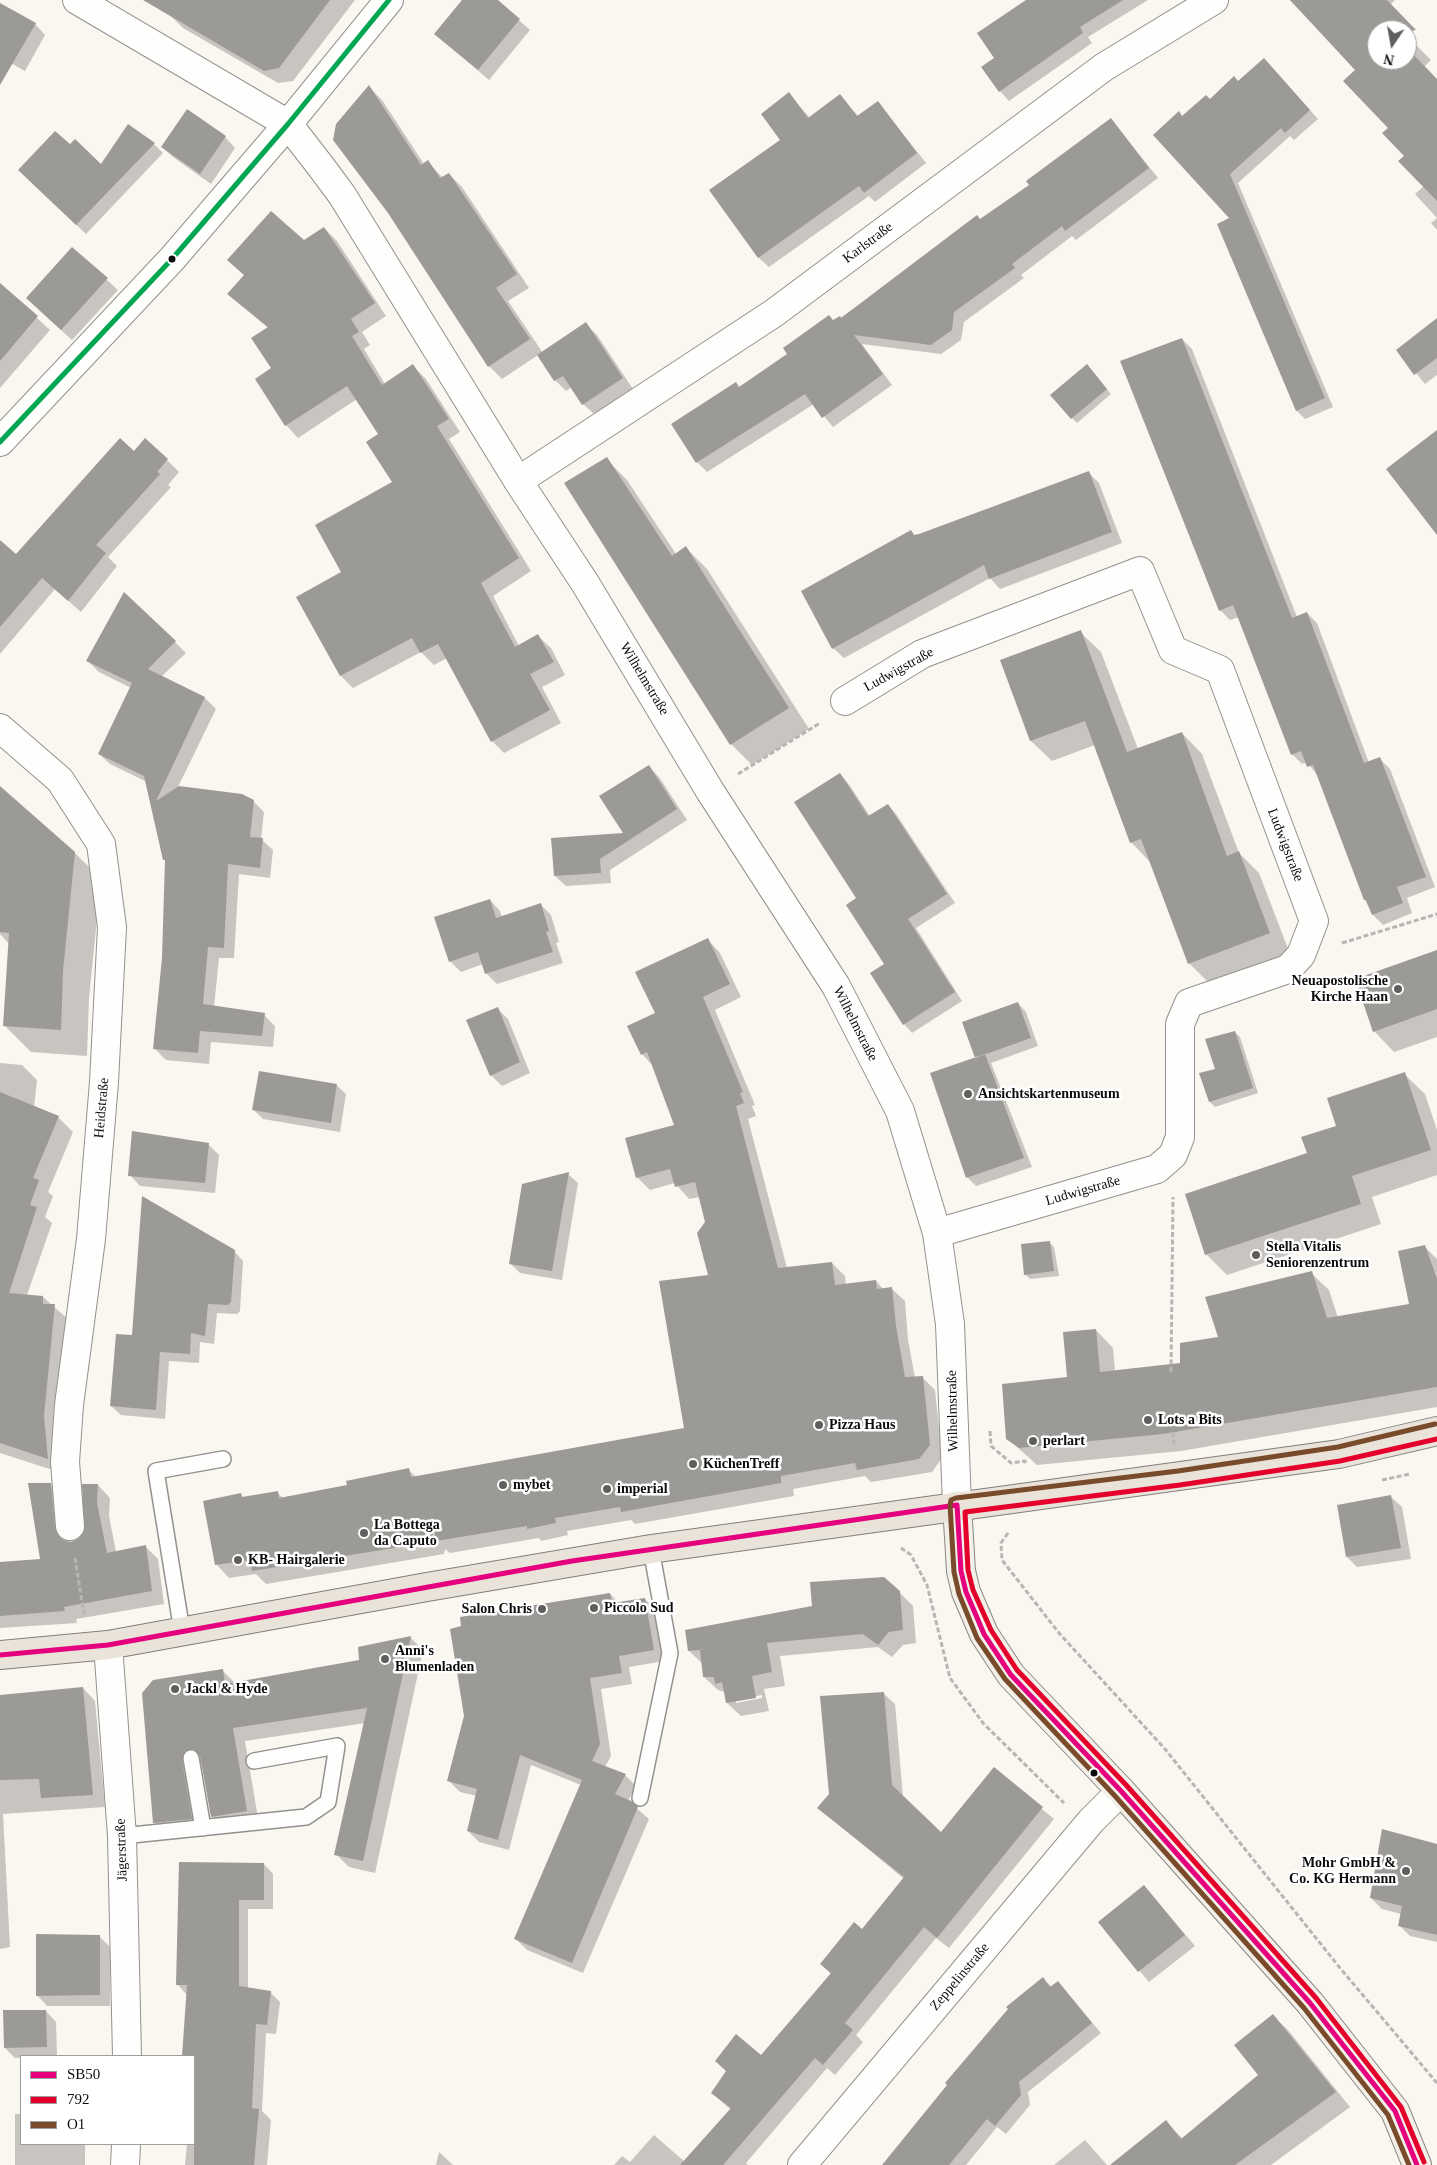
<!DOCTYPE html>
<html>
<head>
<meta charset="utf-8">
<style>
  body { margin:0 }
  #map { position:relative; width:1437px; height:2165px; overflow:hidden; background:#faf6f0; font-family:Georgia,serif }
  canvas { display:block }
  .legend { position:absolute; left:20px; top:2055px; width:175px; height:90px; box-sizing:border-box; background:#fff; border:1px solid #9e9e9e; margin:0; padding:6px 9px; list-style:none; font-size:15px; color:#0c0c0c }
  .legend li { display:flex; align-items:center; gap:10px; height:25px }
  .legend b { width:25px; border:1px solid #9e9e9e }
  .north { position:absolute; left:1367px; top:20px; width:50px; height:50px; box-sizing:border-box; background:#fff; border:1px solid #9e9e9e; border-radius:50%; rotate:192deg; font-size:14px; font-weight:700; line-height:20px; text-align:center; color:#0c0c0c }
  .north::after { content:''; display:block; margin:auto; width:18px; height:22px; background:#5f5e5c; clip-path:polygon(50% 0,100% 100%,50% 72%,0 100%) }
</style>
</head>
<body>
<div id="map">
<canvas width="1437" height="2165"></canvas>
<ul class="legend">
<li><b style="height:6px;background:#e5007d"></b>SB50</li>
<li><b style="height:6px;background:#e4002b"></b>792</li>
<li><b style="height:6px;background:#7a4b2a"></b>O1</li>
</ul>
<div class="north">N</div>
</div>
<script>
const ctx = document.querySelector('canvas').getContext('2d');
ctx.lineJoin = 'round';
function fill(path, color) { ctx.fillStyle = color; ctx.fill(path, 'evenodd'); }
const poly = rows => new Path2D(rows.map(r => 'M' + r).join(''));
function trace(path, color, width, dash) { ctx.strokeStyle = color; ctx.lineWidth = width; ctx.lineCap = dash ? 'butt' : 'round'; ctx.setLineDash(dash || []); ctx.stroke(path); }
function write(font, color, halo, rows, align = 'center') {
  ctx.font = font + ' Georgia,serif'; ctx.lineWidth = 5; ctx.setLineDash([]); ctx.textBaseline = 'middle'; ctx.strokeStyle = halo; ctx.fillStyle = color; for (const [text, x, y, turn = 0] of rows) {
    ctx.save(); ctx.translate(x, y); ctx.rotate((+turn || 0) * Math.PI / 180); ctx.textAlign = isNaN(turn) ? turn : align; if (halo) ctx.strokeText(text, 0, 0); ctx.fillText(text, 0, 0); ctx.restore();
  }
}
const shadow = poly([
  [173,0,355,0,293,81,278,83,183,28,170,15],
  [464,0,496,0,530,30,489,80,447,44],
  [1028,0,1148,0,1088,37,1092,43,1009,101,1000,91,996,59],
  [1290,0,1395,0,1390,5,1415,30,1408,37,1431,60,1424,67,1437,80,1437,230,1431,223,1437,218,1415,194,1424,186,1357,70],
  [1377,30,1407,30,1407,60,1377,60],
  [0,5,35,24,45,35,25,71,0,57],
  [1272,68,1318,119,1294,140,1290,136,1238,183,1333,407,1305,419,1297,411,1231,218,1183,117,1239,83],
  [369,87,382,100,424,164,428,162,443,178,449,174,462,187,529,288,508,301,543,353,586,324,597,335,633,389,594,414,583,404,572,387,566,391,555,380,538,355,502,379,489,366],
  [789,94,810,118,840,95,859,117,878,102,926,163,875,202,869,196,769,267,759,258,711,190,782,140],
  [1111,119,1158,178,1076,240,1072,236,1021,275,1024,278,964,322,961,340,941,354,862,344,892,385,833,427,814,404,707,472,697,462,740,388,1031,185],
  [225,137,235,148,211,184,173,157,162,147],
  [154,144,163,153,86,234,29,180,70,146,101,165],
  [324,228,337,241,386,316,362,332,370,345,364,349,385,384,413,366,426,379,460,432,449,439,531,571,493,596,519,646,538,636,551,648,565,675,542,687,561,723,504,753,492,741,447,658,434,665,421,652,353,688,341,676,343,573,393,483,380,434,357,399,298,438,286,425,272,369,268,328,228,294,245,276,229,260,304,242],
  [73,249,118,290,72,340,38,309],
  [0,284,50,330,0,388],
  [1437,320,1437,375,1425,384,1397,350],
  [1182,339,1192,349,1297,617,1307,613,1317,623,1369,763,1380,759,1390,769,1435,887,1407,898,1412,913,1383,925,1373,915,1365,900,1318,776,1307,762,1302,764,1292,754,1239,617,1230,620,1220,610],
  [1092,371,1111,394,1077,423,1072,418],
  [134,452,167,460,179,472,168,485,171,487,108,557,117,566,81,612,55,589,0,654,0,549,16,556],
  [606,459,627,480,676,554,686,548,707,569,809,729,752,765,731,744,566,484],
  [1089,473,1099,483,1122,543,1000,589,990,578,844,658,833,648,911,531,915,536],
  [1080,632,1101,652,1138,749,1182,733,1202,754,1239,853,1259,873,1290,954,1210,984,1189,963,1151,863,1131,842,1095,745,1052,761,1031,741,1001,661],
  [175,642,186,653,161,677,205,698,216,709,178,787,253,801,264,812,261,839,273,850,270,878,239,874,234,958,219,958,214,1007,264,1015,275,1026,273,1047,211,1042,209,1064,166,1060,155,1049,163,958,166,862,164,859,147,782,110,764,99,754,131,688,99,672,88,661],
  [648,766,659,777,687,820,610,870,611,883,566,886,555,876,625,834],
  [840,774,848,783,870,816,888,805,896,814,955,903,916,928,962,1001,912,1033,904,1024,886,965,858,899],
  [0,788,74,852,101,879,89,998,87,1056,31,1052,4,1025,9,944,0,934],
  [490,900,500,911,502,917,540,904,551,915,559,942,556,943,563,963,497,984,486,973,483,964,461,972,450,961],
  [708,940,720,953,741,997,715,1010,755,1105,752,1106,756,1116,748,1119,787,1268,832,1263,845,1276,846,1285,876,1281,884,1290,892,1289,905,1301,908,1340,915,1378,922,1377,935,1390,942,1458,932,1472,871,1482,865,1476,793,1489,794,1496,635,1524,631,1520,567,1531,568,1535,541,1541,539,1538,450,1553,445,1549,444,1554,266,1584,256,1574,229,1578,217,1565,205,1502,241,1495,244,1498,277,1492,283,1498,348,1486,409,1470,416,1477,685,1429,710,1276,707,1222,700,1197,689,1199,675,1183,650,1190,637,1177,676,1126,653,1066,642,1054,656,1013],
  [1437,952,1437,1037,1394,1052,1374,1031],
  [1018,1003,1026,1012,1038,1046,991,1063,1032,1167,976,1186,967,1177,977,1058],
  [497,1008,508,1019,530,1073,502,1086,491,1075,468,1020],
  [1235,1032,1240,1037,1258,1093,1215,1107,1210,1102,1216,1070],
  [0,1063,22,1065,37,1080,34,1107,58,1117,73,1132,48,1192,53,1196,45,1217,52,1223,27,1295,43,1297,69,1320,62,1473,0,1453],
  [1404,1074,1425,1094,1437,1130,1437,1175,1372,1197,1381,1224,1227,1275,1206,1254,1338,1127],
  [336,1085,346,1094,340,1132,263,1119,254,1110],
  [208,1144,219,1155,215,1193,140,1186,130,1175],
  [568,1174,578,1183,562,1280,520,1273,510,1263],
  [1049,1242,1054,1247,1059,1276,1030,1279,1025,1274],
  [1424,1246,1437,1259,1437,1407,1181,1451,1037,1465,1007,1438,1068,1379,1096,1330,1113,1348,1115,1371,1181,1364,1311,1273,1329,1290,1338,1318,1410,1305],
  [234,1251,243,1261,240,1311,237,1314,217,1313,214,1344,200,1342,199,1363,169,1361,165,1419,121,1415,111,1406,133,1337],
  [50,1484,63,1497,67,1542,79,1540,86,1533,98,1485,110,1498,109,1516,116,1552,145,1546,158,1559,164,1604,76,1619,77,1623,0,1628,0,1563,41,1560],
  [1391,1497,1402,1507,1411,1559,1357,1567,1347,1557],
  [899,1592,913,1606,916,1643,903,1645,892,1657,878,1647,780,1656,785,1686,764,1689,769,1711,741,1716,727,1703,725,1692,718,1690,704,1677,703,1664,689,1651,814,1607],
  [762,1695,762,1698,736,1703,736,1700],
  [610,1594,619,1603,645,1599,656,1610,664,1661,629,1667,632,1684,601,1689,611,1756,605,1767,625,1775,636,1786,628,1801,649,1819,583,1973,527,1950,516,1939,581,1785,531,1765,509,1850,479,1842,468,1831,477,1796,460,1792,449,1781],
  [411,1638,423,1650,375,1873,349,1867,336,1854,365,1723,245,1741,259,1824,225,1829,212,1816,202,1762,198,1763,204,1832,167,1836,154,1823,143,1693,222,1670,235,1683,360,1661],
  [83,1688,95,1701,105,1807,3,1814,10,1947,0,1949,0,1700],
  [883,1693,895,1704,903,1797,941,1834,994,1769,1054,1819,949,1948,936,1938,856,2035,863,2042,835,2075,827,2068,746,2163,748,2165,614,2165,622,2156,630,2162,654,2135,685,2162,731,2110,712,2093,761,2057,831,1974,821,1964,862,1930,904,1879,819,1808,830,1794],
  [1437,1845,1437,1942,1410,1936,1399,1925,1401,1914,1382,1909,1371,1898],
  [264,1864,273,1874,273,1909,248,1909,248,1989,270,1992,280,2002,276,2034,266,2033,262,2111,271,2120,267,2165,185,2165,187,2144,194,2144,194,2056,184,2056,187,1995,178,1985],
  [1144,1886,1195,1946,1149,1982,1099,1923],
  [99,1936,110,1947,110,2006,47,2006,37,1995],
  [1043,1979,1052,1987,1058,1982,1101,2033,1028,2092,1030,2105,1006,2134,997,2127,966,2165,888,2165],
  [46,2011,56,2022,57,2056,15,2058,5,2048],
  [1273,2016,1288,2030,1350,2107,1271,2165,1112,2165,1166,2122,1183,2139,1260,2075],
  [15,2114,21,2114,21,2144,85,2144,85,2165,15,2165],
  [1085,2140,1107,2165,1054,2165],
  [439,2152,453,2165,436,2165]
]);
const building = poly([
  [143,0,330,0,279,68,264,71],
  [462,0,498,0,520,19,478,70,434,34],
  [1026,0,1123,0,1080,27,1083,33,999,92,981,67,994,58,977,33],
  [1290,0,1387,0,1416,30,1377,30,1377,60,1407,60,1407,48,1437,79,1437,201,1398,161,1404,156,1382,133,1388,128,1343,81,1355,70],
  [0,3,36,23,0,85],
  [1264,58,1310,110,1285,133,1281,128,1230,174,1325,398,1296,411,1217,224,1229,218,1153,135,1179,111,1182,116,1206,95,1210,99,1234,76,1238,81],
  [369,85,421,165,428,160,440,178,449,173,517,274,496,288,530,339,488,367,388,213,333,140,336,124],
  [789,92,808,118,840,94,857,116,878,101,917,153,864,193,859,186,758,258,709,190,780,140,761,114],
  [187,109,226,136,200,174,161,147],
  [1111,118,1149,168,1065,231,1062,226,1012,264,1015,268,954,312,952,330,931,345,854,335,883,374,822,418,805,394,696,463,671,424,736,382,739,387,787,354,783,348,829,315,833,320,840,316,841,318,977,215,980,219,1029,185,1026,181],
  [128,124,155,143,76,225,18,170,55,131,70,144,75,139,101,164],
  [271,211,304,240,324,227,375,303,351,319,359,332,352,336,382,385,413,364,449,419,437,426,519,558,481,583,515,647,538,634,554,662,530,674,550,710,491,742,438,644,420,653,412,638,340,676,296,597,341,572,315,525,392,482,366,442,378,434,347,386,285,426,255,379,271,368,251,338,268,327,227,294,244,275,227,260],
  [72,247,108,278,61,330,26,298],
  [0,283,38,316,0,361],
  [1437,318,1437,358,1414,375,1396,350],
  [586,322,623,378,582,405,563,376,554,381,537,355],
  [1182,338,1292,618,1307,612,1364,763,1380,757,1426,877,1397,887,1403,903,1372,915,1366,900,1364,900,1313,765,1307,767,1301,751,1291,755,1233,605,1219,611,1120,361],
  [1087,364,1107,389,1071,419,1050,395],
  [1437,430,1437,535,1386,469],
  [120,438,134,451,145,438,168,459,157,472,160,474,96,545,106,553,68,601,42,578,0,627,0,540,16,554],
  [607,457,672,556,686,546,789,708,730,745,564,483],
  [1089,471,1112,532,989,579,984,565,832,649,801,591,911,530,914,535,919,534],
  [124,592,176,641,148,669,205,697,156,801,179,786,242,794,254,800,250,837,263,838,260,868,228,864,224,948,208,947,203,1004,265,1013,262,1036,200,1031,198,1053,153,1049,162,958,165,860,163,860,144,776,98,754,132,683,86,661],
  [1081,630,1127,752,1182,732,1227,856,1239,851,1270,933,1188,964,1141,839,1130,843,1085,721,1030,741,1000,660],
  [649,765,677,809,600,859,601,873,554,876,551,838,623,833,599,796],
  [840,773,868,816,888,804,947,894,908,919,955,992,903,1025,870,973,884,964,846,905,856,898,794,802],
  [0,786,75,852,63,971,61,1030,3,1026,9,933,0,932],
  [490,899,496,918,541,903,549,931,546,932,553,952,485,974,478,952,449,962,434,917],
  [708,938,730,984,703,997,743,1092,740,1093,744,1103,736,1106,778,1268,832,1262,835,1285,876,1280,877,1289,892,1287,896,1326,905,1377,923,1376,930,1445,919,1459,857,1470,855,1463,781,1476,781,1483,621,1512,620,1507,555,1518,556,1523,527,1529,527,1526,436,1541,434,1530,431,1542,252,1571,250,1560,215,1565,203,1501,241,1493,242,1497,278,1491,279,1498,347,1485,346,1481,409,1468,411,1477,684,1428,659,1281,708,1275,697,1233,705,1222,695,1182,675,1187,670,1169,636,1178,625,1138,674,1125,647,1052,641,1055,627,1026,655,1013,635,972],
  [1437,950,1437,1009,1373,1032,1355,979],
  [1018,1002,1031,1038,975,1058,962,1022],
  [498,1007,520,1062,490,1076,466,1020],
  [1235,1031,1253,1088,1209,1102,1199,1073,1215,1069,1205,1039],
  [985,1054,1024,1158,966,1178,930,1073],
  [259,1071,337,1084,331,1123,252,1110],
  [1405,1072,1431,1150,1352,1176,1361,1204,1205,1255,1185,1194,1307,1153,1301,1137,1336,1126,1327,1098],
  [0,1092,59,1116,33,1178,39,1180,30,1205,37,1207,9,1293,43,1296,43,1304,55,1304,44,1416,48,1459,0,1443],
  [132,1131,209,1143,205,1183,128,1176],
  [569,1172,552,1271,509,1264,522,1184],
  [142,1196,235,1250,231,1302,228,1305,208,1304,205,1336,191,1333,190,1354,160,1352,156,1410,110,1406,116,1334,132,1335],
  [1050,1241,1054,1271,1024,1275,1021,1244],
  [1425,1245,1437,1279,1437,1387,1163,1434,1019,1448,1006,1439,1002,1384,1067,1377,1063,1332,1096,1329,1100,1372,1180,1363,1180,1343,1218,1337,1205,1297,1312,1271,1327,1318,1409,1304,1398,1251],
  [28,1483,51,1483,55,1528,57,1534,63,1540,71,1542,78,1539,84,1532,82,1484,98,1484,97,1503,107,1553,146,1545,152,1591,64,1607,65,1611,0,1616,0,1562,40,1559],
  [1391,1495,1401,1548,1346,1557,1337,1505],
  [884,1577,900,1591,903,1630,889,1632,878,1645,863,1634,767,1643,772,1672,752,1676,756,1698,726,1703,722,1682,715,1684,714,1677,703,1677,700,1650,708,1649,688,1651,685,1630,812,1606,810,1582],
  [610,1593,612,1603,645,1598,654,1650,619,1656,622,1673,590,1678,600,1744,592,1761,626,1774,615,1794,631,1801,638,1807,572,1963,514,1939,582,1780,520,1755,498,1840,467,1831,477,1789,447,1781,464,1716,450,1629,461,1626,460,1617],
  [411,1636,363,1861,334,1855,367,1708,233,1728,247,1811,211,1817,200,1756,194,1749,185,1751,182,1760,192,1819,153,1823,142,1693,153,1680,223,1669,225,1684,359,1660,358,1647],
  [83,1687,93,1795,41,1798,39,1779,0,1780,0,1695],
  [884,1692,892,1785,941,1832,994,1767,1043,1807,937,1938,924,1927,845,2023,853,2030,823,2065,815,2058,723,2165,680,2165,731,2108,711,2093,726,2071,715,2061,736,2034,761,2055,831,1973,820,1964,854,1922,862,1929,904,1877,817,1808,829,1794,820,1696],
  [1382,1829,1437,1844,1437,1935,1398,1926,1402,1906,1370,1898],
  [179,1862,264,1863,264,1900,239,1900,239,1986,271,1991,267,2025,256,2024,252,2108,259,2109,254,2165,194,2165,194,2056,182,2056,187,1985,176,1985],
  [1144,1885,1185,1935,1138,1972,1098,1922],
  [36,1934,100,1935,100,1995,36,1996],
  [1043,1977,1050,1987,1058,1981,1092,2023,1019,2082,1021,2095,995,2126,987,2119,949,2165,882,2165,947,2085,945,2083,1008,2009,1006,2007],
  [3,2010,46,2010,47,2047,4,2048],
  [1273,2014,1336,2092,1235,2165,1110,2165,1166,2120,1181,2139,1258,2075,1234,2045]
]);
const path = poly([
  [738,774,820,723],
  [1342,943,1437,914],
  [1171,1372,1173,1197],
  [990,1431,991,1446,1011,1463,1025,1461,1026,1464],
  [1173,1432,1174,1445],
  [1382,1480,1410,1474],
  [1008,1533,1001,1543,1002,1560,1059,1633,1165,1749,1340,1968,1437,2083],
  [901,1548,911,1555,927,1585,950,1678,983,1723,1064,1803],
  [75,1558,84,1614]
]);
const lane = poly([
  [182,1631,156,1471,223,1459],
  [191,1758,203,1828],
  [640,1798,670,1653,651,1549],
  [122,1836,306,1817,328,1802,337,1746,254,1761]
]);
const street = poly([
  [77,0,288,124,322,168,342,195,518,481,585,583,710,791,836,986,900,1111,937,1233,950,1324,957,1505],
  [0,442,172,259,288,124,389,0],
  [518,481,774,313,1104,67,1214,0],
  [845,701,922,654,1140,571,1173,650,1220,670,1314,921,1301,955,1288,969,1189,1003,1180,1024,1180,1137,1173,1155,1157,1169,937,1233],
  [0,728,60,780,101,844,112,927,104,1082,91,1239,69,1405,65,1462,70,1526],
  [108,1645,122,1836,127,2056],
  [125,2165,126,2144],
  [802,2165,1091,1821,1121,1791]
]);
const secondary = poly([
  [957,1505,961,1571,966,1592,984,1634,1011,1675,1121,1791,1310,2003,1395,2111,1417,2165]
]);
const primary = poly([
  [0,1655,108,1645,427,1587,651,1549,1339,1454,1437,1431]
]);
const bus1 = poly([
  [957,1505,961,1571,966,1592,984,1634,1011,1675,1121,1791,1310,2003,1395,2111,1417,2165],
  [0,1655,108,1645,572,1561,957,1505]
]);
const bus2 = poly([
  [1424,2162,1401,2107,1316,1998,1127,1786,1017,1670,991,1630,973,1590,968,1570,965,1512,1180,1485,1340,1461,1437,1439]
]);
const bus3 = poly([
  [1409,2165,1388,2115,1304,2008,1115,1796,1005,1679,977,1638,959,1594,954,1572,950,1505,951,1500,956,1498,1178,1471,1338,1447,1435,1424]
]);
const bus4 = poly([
  [0,442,172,259,288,124,389,0]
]);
const markers = [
  [172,259,4.5,"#0c0c0c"],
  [1398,989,5,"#5f5e5c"],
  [968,1094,5,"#5f5e5c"],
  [1256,1255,5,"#5f5e5c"],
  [1148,1420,5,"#5f5e5c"],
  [819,1425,5,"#5f5e5c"],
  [1033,1441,5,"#5f5e5c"],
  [693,1464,5,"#5f5e5c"],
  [503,1485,5,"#5f5e5c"],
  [607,1489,5,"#5f5e5c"],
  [364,1533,5,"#5f5e5c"],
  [238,1560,5,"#5f5e5c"],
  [594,1608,5,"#5f5e5c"],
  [542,1609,5,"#5f5e5c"],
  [385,1659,5,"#5f5e5c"],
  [175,1689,5,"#5f5e5c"],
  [1094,1773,4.5,"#0c0c0c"],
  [1406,1871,5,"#5f5e5c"]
];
const streetNames = [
  ["Karlstraße",868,243,-37],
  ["Ludwigstraße",899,670,-29],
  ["Wilhelmstraße",644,679,59],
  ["Ludwigstraße",1285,845,69],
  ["Wilhelmstraße",855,1024,63],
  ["Heidstraße",102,1108,-85],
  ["Ludwigstraße",1083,1191,-16],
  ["Wilhelmstraße",953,1411,-91],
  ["Jägerstraße",122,1850,-92],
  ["Zeppelinstraße",960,1977,-50]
];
const poiNames = [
  ["Neuapostolische",1388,981,"right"],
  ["Kirche Haan",1388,997,"right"],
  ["Ansichtskartenmuseum",978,1094],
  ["Stella Vitalis",1266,1247],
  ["Seniorenzentrum",1266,1263],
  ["Lots a Bits",1158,1420],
  ["Pizza Haus",829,1425],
  ["perlart",1043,1441],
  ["KüchenTreff",703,1464],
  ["mybet",513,1485],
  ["imperial",617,1489],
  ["La Bottega",374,1525],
  ["da Caputo",374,1541],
  ["KB- Hairgalerie",248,1560],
  ["Piccolo Sud",604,1608],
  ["Salon Chris",532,1609,"right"],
  ["Anni's",395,1651],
  ["Blumenladen",395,1667],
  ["Jackl & Hyde",185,1689],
  ["Mohr GmbH &",1396,1863,"right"],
  ["Co. KG Hermann",1396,1879,"right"]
];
fill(shadow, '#0003');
fill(building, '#9c9a96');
trace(lane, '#93918f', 18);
trace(street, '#93918f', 30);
trace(secondary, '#8a8885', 30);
trace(primary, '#807f7c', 30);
trace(path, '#b7b6b5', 3, [5, 2.5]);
trace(lane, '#fefefd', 15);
trace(street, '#fefefd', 28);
trace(secondary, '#f3f0e9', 28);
trace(primary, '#e9e3da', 28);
trace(bus1, '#e5007d', 5);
trace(bus2, '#e4002b', 5);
trace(bus3, '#7a4b2a', 5);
trace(bus4, '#00a651', 5);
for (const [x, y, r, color] of markers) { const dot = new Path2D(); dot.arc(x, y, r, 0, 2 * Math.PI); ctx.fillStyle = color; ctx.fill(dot); trace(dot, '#fff', 2); }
write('14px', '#0c0c0c', '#fff', streetNames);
write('bold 14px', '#0c0c0c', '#fff', poiNames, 'left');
</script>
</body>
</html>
